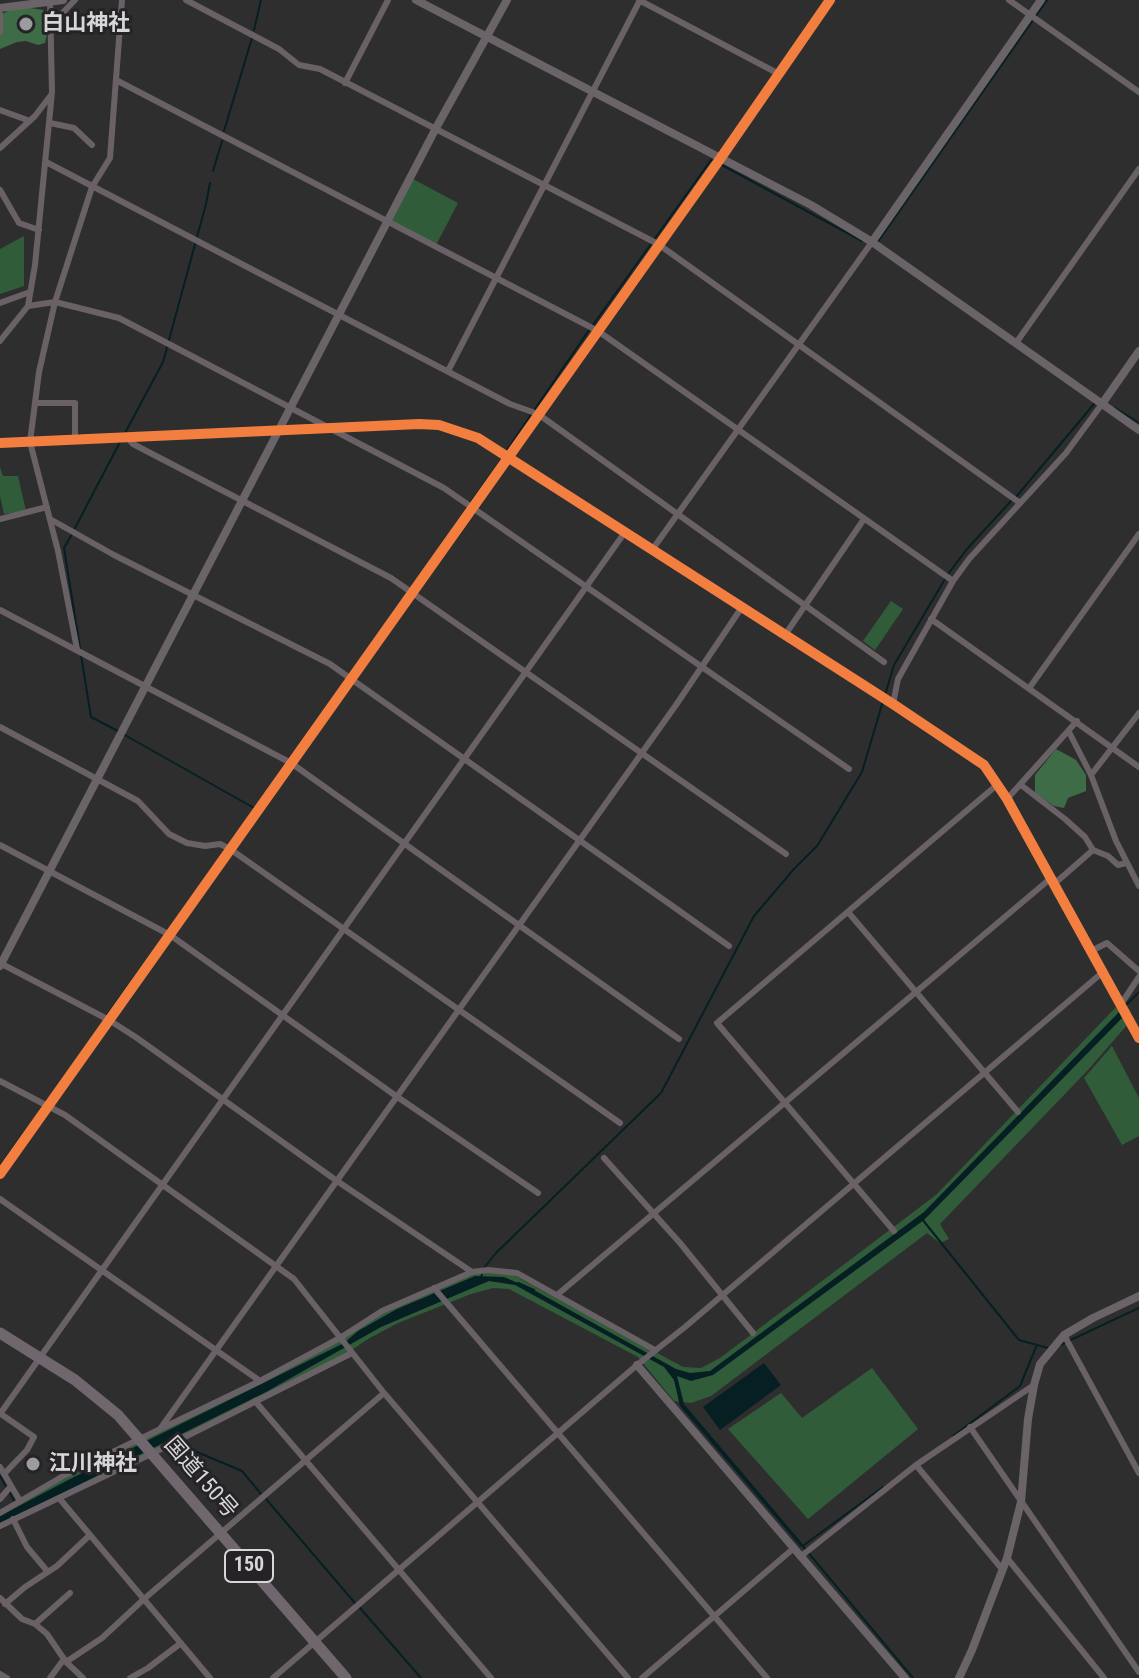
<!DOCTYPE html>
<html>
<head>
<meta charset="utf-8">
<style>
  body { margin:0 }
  canvas { display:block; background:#2e2e2f }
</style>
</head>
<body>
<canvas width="1139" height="1678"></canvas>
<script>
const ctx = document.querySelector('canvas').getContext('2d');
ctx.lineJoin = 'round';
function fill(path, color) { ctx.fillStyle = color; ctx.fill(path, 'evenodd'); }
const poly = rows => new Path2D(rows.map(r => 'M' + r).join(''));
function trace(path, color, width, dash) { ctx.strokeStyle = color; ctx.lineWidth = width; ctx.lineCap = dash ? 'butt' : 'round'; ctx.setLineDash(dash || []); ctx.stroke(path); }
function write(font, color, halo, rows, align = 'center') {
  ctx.font = font + ' "Roboto Condensed","Noto Sans JP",sans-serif'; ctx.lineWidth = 6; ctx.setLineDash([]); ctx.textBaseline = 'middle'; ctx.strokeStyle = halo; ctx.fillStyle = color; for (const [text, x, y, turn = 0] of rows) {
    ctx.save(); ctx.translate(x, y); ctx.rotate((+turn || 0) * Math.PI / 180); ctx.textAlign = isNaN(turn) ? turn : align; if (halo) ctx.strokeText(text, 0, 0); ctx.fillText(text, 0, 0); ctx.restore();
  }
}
const green = poly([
  [413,179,458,203,436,245,392,221],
  [24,236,24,286,0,294,0,249],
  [0,467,3,476,18,476,26,511,4,514,0,496],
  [891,601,903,609,875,650,863,641],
  [1116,1007,1127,1025,1088,1070,940,1224,949,1239,940,1243,927,1233,711,1396,691,1403,674,1401,638,1357,509,1289,493,1288,471,1294,398,1323,368,1339,335,1361,0,1527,0,1513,34,1493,267,1377,361,1322,481,1271,508,1272,683,1367,701,1368,720,1358,936,1195],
  [1112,1046,1139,1098,1139,1136,1122,1145,1084,1078],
  [872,1368,918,1429,808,1519,728,1429,781,1393,802,1418]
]);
const forest = poly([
  [18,6,43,10,50,20,45,43,38,45,26,41,17,42,0,49,0,15],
  [1056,749,1076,760,1086,775,1086,791,1068,798,1064,808,1054,806,1035,793,1035,775]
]);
const water = poly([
  [1119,1012,1122,1018,924,1220,713,1375,691,1381,677,1376,684,1404,801,1542,801,1547,680,1406,674,1380,664,1367,515,1285,489,1281,381,1327,266,1392,0,1524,0,1516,72,1478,344,1343,358,1331,397,1309,475,1276,504,1277,532,1289,676,1369,690,1373,710,1371,924,1212],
  [764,1363,781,1385,720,1430,703,1407]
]);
const stream = poly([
  [254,30,261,0],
  [224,131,252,38],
  [720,164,862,241],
  [213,171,222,141],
  [877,243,1047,0],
  [593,325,711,160,714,162],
  [1115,408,1139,423],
  [125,433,163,362,206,204,210,183],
  [507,450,589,330],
  [1016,497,1094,404],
  [470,503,504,456],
  [75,528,120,442],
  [72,534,64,548,80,648],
  [416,582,467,508],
  [81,655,91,717,118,731],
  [885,695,894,665,948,574,967,549,1011,501],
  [123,734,254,808],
  [168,930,366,653],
  [1126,1005,1139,992],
  [107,1015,164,936],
  [0,1166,104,1021],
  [922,1219,1019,1340,1048,1348],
  [481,1277,484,1268,496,1253,661,1093,754,916,794,869,817,846,862,772,883,701],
  [518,1283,534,1290],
  [1058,1346,1139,1308],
  [953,1436,1020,1386,1036,1347],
  [181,1442,197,1452,242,1471,261,1494],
  [0,1476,15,1502],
  [266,1499,355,1603],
  [801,1544,913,1678],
  [804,1545,883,1487],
  [360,1608,421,1678]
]);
const street = poly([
  [186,0,279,49,299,65,320,69,658,244,1020,503],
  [639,0,779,74],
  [1009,0,1139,92],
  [0,14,0,32],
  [50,26,75,0],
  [116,80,598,331,953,581],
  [345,83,388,0],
  [0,110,30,121],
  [50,123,74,128,92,145],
  [0,148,35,116,51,95],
  [46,162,510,404,538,414,884,662],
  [0,190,19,223,39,230],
  [0,303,30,292],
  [28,306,55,302,119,318,444,488,849,769],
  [0,341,28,306,35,265,52,92,50,2],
  [1016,343,1139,169],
  [448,371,640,0],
  [35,403,75,403,75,439],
  [126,436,133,444,391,578,786,854],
  [0,519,47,507],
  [50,519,114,555,330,664,729,946],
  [652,550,872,242],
  [0,610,291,763,679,1039],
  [931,619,1139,767],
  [785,635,864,519],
  [77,649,58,551,30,442,39,372,55,302,92,187,110,158,122,0],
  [1030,687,1139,534],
  [893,704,898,679,953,581,969,559,1066,453,1102,404],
  [0,727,138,801,169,834,187,843,205,846,220,844,230,849,620,1123],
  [1069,732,1091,775,1116,841,1139,886],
  [1091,775,1139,713],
  [1021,785,1065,819,1085,837,1093,850,1108,856,1118,865,1126,863],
  [1007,799,1077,721],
  [0,845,170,935,396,1096,538,1193],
  [1054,884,1093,850],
  [848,912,1018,1112],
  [1091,951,1107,943,1139,971],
  [0,963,109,1020,137,1038,337,1181,472,1272],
  [1121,1004,1139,977],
  [0,1081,65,1115,294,1279,384,1393,628,1678],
  [604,1158,680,1243,753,1333],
  [0,1174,720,159,830,0],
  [0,1199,260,1381],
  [894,1231,717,1023,998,784],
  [434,1288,767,1678],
  [557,1295,1051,878],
  [1064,1335,1139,1473],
  [255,1401,491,1678],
  [0,1414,625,532],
  [1,1414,34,1437,27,1450,4,1474],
  [970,1427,1139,1672],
  [160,1429,676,705,742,607],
  [916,1465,1002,1569],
  [0,1467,20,1501],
  [59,1498,210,1678],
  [0,1499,11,1486],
  [0,1513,65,1475,260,1381,340,1338,382,1311,472,1272,488,1270,517,1273,655,1350],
  [13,1519,27,1547,48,1572],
  [0,1526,153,1453,352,1353],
  [800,1557,916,1465,1034,1385],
  [1007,1558,1104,1678],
  [0,1598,22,1619,35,1624,47,1634,66,1662,83,1678],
  [5,1604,25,1587,57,1566,90,1535],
  [35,1624,70,1593],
  [66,1662,102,1638,144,1599,384,1393],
  [0,1674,7,1678],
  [50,1678,64,1659],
  [130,1678,148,1668,181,1643],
  [273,1678,637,1365,685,1327,1103,972],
  [642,1678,794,1548]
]);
const secondary = poly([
  [416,0,811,205,872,242,1139,430],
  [0,8,63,0],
  [872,242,1041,0],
  [1102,404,1139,351],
  [0,443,419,424,439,425,478,438,893,704,984,765,1007,799,1139,1038],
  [0,966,436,128,507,0],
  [637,1365,905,1678],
  [959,1678,972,1650,1007,1558,1021,1502,1028,1419,1034,1385,1040,1364,1064,1335,1093,1318,1139,1296]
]);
const highway = poly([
  [0,1333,75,1380,118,1415,346,1678]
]);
const cycleway = poly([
  [0,443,419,424,439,425,478,438,893,704,984,765,1007,799,1139,1038],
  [0,1174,720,159,830,0]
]);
const markers = [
  [26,24,8,"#9c9b9d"],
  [33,1464,8,"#9c9b9d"]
];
const shields = [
  [249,1566,48]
];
const shieldNames = [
  ["150",249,1566]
];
const poiNames = [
  ["白山神社",42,24],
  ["江川神社",49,1464]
];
const streetNames = [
  ["国道150号",200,1478,49]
];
fill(green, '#305c39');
fill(forest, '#3e6c46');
fill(water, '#051f23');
trace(stream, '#051f23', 2);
trace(street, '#696166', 6);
trace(secondary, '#6a6368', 8);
trace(highway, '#6f676d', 11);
trace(cycleway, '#f27e40', 10);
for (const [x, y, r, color] of markers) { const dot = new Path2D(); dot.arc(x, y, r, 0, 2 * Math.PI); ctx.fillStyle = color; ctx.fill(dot); trace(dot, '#252326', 3); }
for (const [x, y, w] of shields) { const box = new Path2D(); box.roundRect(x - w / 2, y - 16, w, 32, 6); ctx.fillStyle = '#252326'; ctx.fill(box); trace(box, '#d7d6d8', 2); }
write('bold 20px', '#d7d6d8', null, shieldNames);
write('bold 22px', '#d7d6d8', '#252326', poiNames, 'left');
write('22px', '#d7d6d8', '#252326', streetNames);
</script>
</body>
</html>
